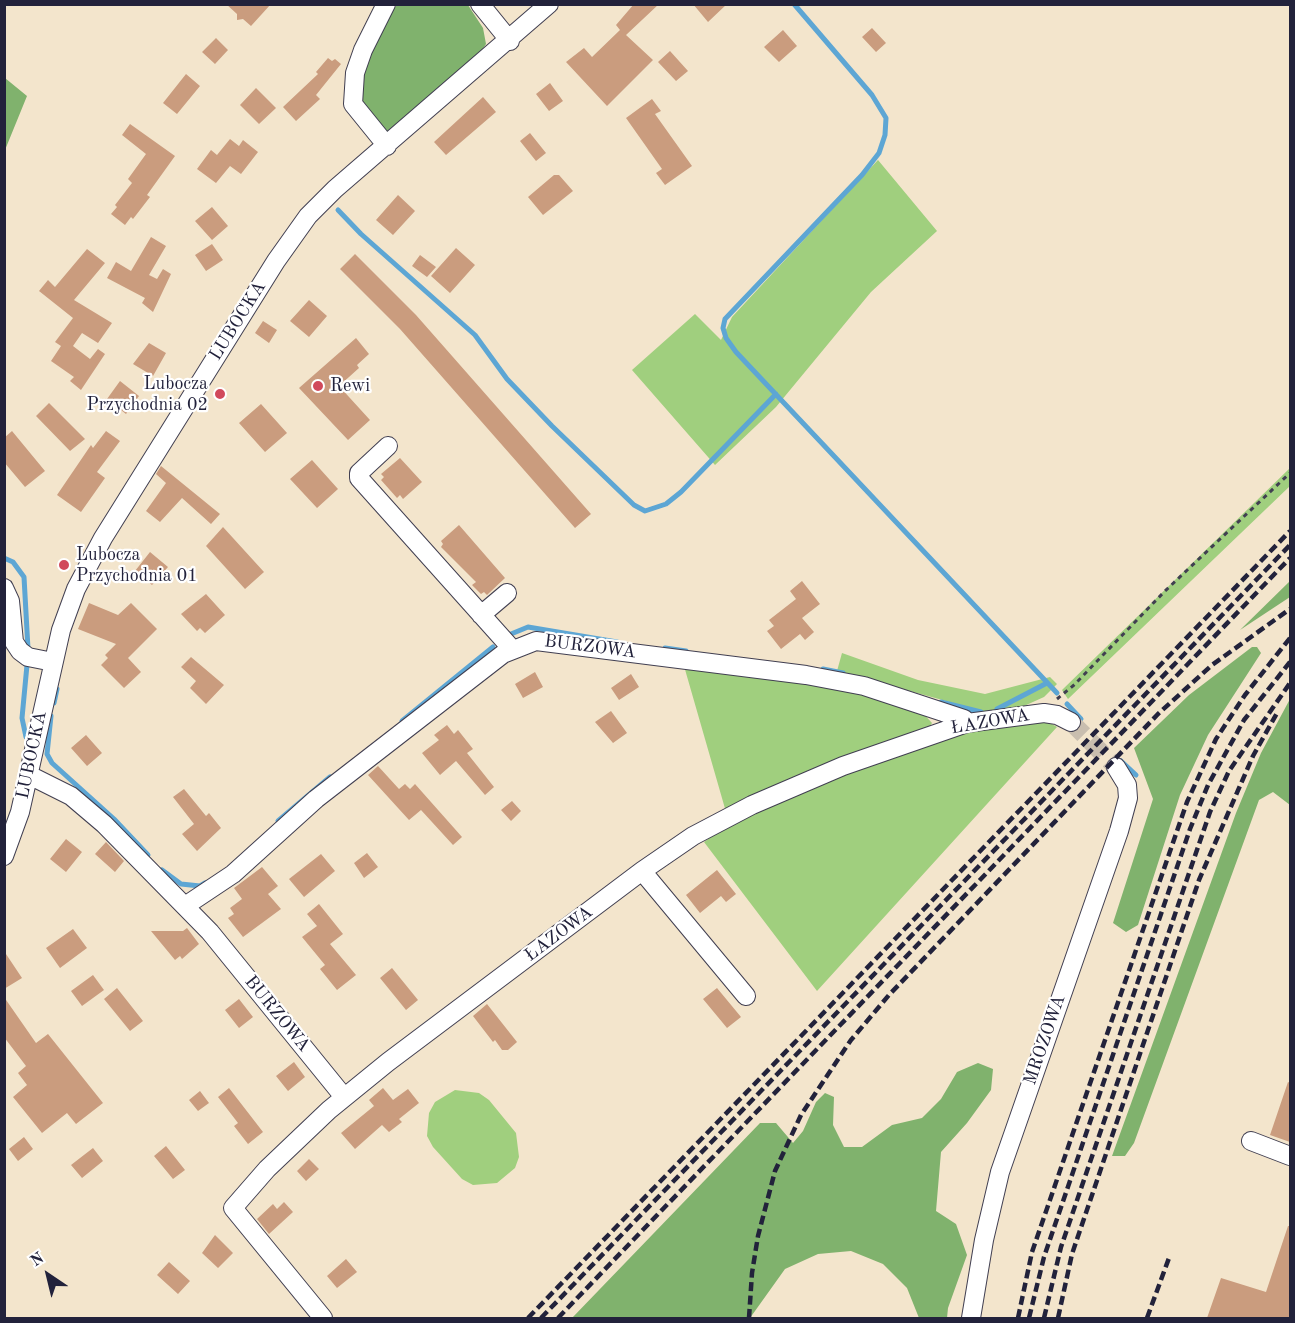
<!DOCTYPE html>
<html>
<head>
<meta charset="utf-8">
<style>
  body { margin:0 }
  #map { position:relative; width:1295px; height:1323px; overflow:hidden; background:#f3e5cc; font-family:"Old Standard TT",serif }
  canvas { display:block }
  .frame { position:absolute; inset:0; border:6px solid #22223b; pointer-events:none }
  .north { position:absolute; left:18px; top:1245px; width:60px; height:60px; -webkit-text-stroke:4px #fff; paint-order:stroke; rotate:325deg; font-size:16px; font-weight:700; line-height:24px; text-align:center; color:#22223b }
  .north::after { content:''; display:block; margin:auto; width:21px; height:27px; background:#22223b; clip-path:polygon(50% 0,100% 100%,50% 72%,0 100%) }
</style>
</head>
<body>
<div id="map">
<canvas width="1295" height="1323"></canvas>
<div class="frame"></div>
<div class="north">N</div>
</div>
<script>
const ctx = document.querySelector('canvas').getContext('2d');
ctx.lineJoin = 'round';
function fill(path, color) { ctx.fillStyle = color; ctx.fill(path, 'evenodd'); }
const poly = rows => new Path2D(rows.map(r => 'M' + r).join(''));
function trace(path, color, width, dash) { ctx.strokeStyle = color; ctx.lineWidth = width; ctx.lineCap = dash ? 'butt' : 'round'; ctx.setLineDash(dash || []); ctx.stroke(path); }
function write(font, color, halo, rows, align = 'center') {
  ctx.font = font + ' "Old Standard TT",serif'; ctx.lineWidth = 4.5; ctx.setLineDash([]); ctx.textBaseline = 'middle'; ctx.strokeStyle = halo; ctx.fillStyle = color; for (const [text, x, y, turn = 0] of rows) {
    ctx.save(); ctx.translate(x, y); ctx.rotate((+turn || 0) * Math.PI / 180); ctx.textAlign = isNaN(turn) ? turn : align; if (halo) ctx.strokeText(text, 0, 0); ctx.fillText(text, 0, 0); ctx.restore();
  }
}
const green = poly([
  [878,160,937,231,871,292,776,407,715,465,632,370,695,314,721,340,732,317],
  [1290,468,1290,486,1068,699,1062,690],
  [842,653,918,680,985,694,1050,677,1057,684,1044,697,1013,711,986,712,837,671],
  [684,666,809,680,920,710,932,723,928,729,726,812],
  [1042,718,1057,727,817,991,704,842,739,817,811,786,980,727],
  [455,1090,479,1093,489,1100,516,1133,519,1157,515,1168,497,1183,473,1185,462,1179,433,1147,427,1136,429,1113,435,1102]
]);
const forest = poly([
  [397,5,468,5,483,28,486,44,480,53,381,138,353,104,373,30],
  [5,78,27,96,5,150],
  [1290,581,1290,597,1240,630],
  [1252,647,1257,647,1261,653,1208,735,1180,795,1138,925,1126,932,1113,923,1153,799,1134,748,1189,695],
  [1290,699,1290,805,1273,792,1259,800,1134,1143,1125,1156,1112,1156,1236,813,1261,753],
  [978,1063,993,1069,991,1090,967,1123,941,1152,936,1211,956,1224,967,1255,948,1308,947,1318,919,1318,907,1288,883,1264,851,1251,818,1254,785,1269,750,1318,572,1318,760,1123,776,1123,793,1143,803,1131,816,1102,825,1093,834,1097,833,1125,844,1147,862,1147,892,1125,922,1118,941,1099,957,1072]
]);
const stream = poly([
  [794,4,872,95,886,118,885,135,879,153,862,175,725,319,723,328,726,338,736,352,1057,693],
  [338,210,361,234,475,335,507,379,552,426,634,505,645,511,666,504,681,492,776,394],
  [4,558,13,562,24,577,28,649],
  [511,634,528,627,617,642],
  [665,648,686,651],
  [823,669,843,673],
  [941,702,981,712],
  [54,703,57,689],
  [1067,704,1081,719],
  [997,709,1047,683],
  [51,716,47,754,52,763,114,819,148,855],
  [402,721,493,647],
  [26,737,22,718,27,665],
  [1121,761,1136,775],
  [278,821,330,777],
  [162,870,181,884,200,886,205,883]
]);
const building = poly([
  [226,4,271,4,251,26,243,19,237,20,237,14],
  [634,4,659,4,626,35,653,60,607,106,566,62,584,48,592,57,620,30,616,25],
  [693,4,727,4,708,22],
  [872,28,886,43,876,52,862,37],
  [783,30,797,46,779,62,764,47],
  [216,38,228,50,215,64,202,52],
  [670,51,688,71,676,81,658,62],
  [328,58,332,61,335,59,341,64,316,95,320,99,296,121,283,107,318,74,316,72],
  [186,74,200,86,177,114,163,103],
  [550,83,563,101,549,111,536,94],
  [256,88,276,108,259,124,240,105],
  [483,97,496,112,446,155,434,142],
  [652,99,661,111,655,114,692,166,665,185,656,173,662,169,626,118],
  [130,124,175,156,147,195,150,197,133,219,131,217,125,225,111,214,117,207,115,205,132,183,128,179,146,154,122,135],
  [530,133,546,153,536,161,520,141],
  [230,139,239,146,243,140,258,152,241,174,230,166,216,183,197,169,211,150,217,155],
  [554,175,559,175,573,191,543,215,528,197],
  [398,195,415,211,393,235,376,220],
  [212,207,228,226,212,240,195,221],
  [151,237,166,246,149,275,157,279,163,269,171,274,153,312,142,303,145,298,107,278,116,262,131,271],
  [212,244,223,260,206,271,195,255],
  [456,248,475,265,450,293,431,276],
  [87,249,105,263,74,300,112,323,98,343,82,333,73,346,90,359,98,349,105,354,81,390,70,381,74,377,51,361,61,346,55,342,73,318,39,291,48,280,55,287],
  [355,254,416,315,591,514,575,528,400,329,340,269],
  [420,255,436,267,427,277,412,266],
  [309,300,327,316,309,337,290,321],
  [263,321,277,330,269,343,255,333],
  [356,338,369,354,357,365,359,368,339,386,370,420,348,440,299,388],
  [149,343,166,353,153,376,133,364],
  [120,381,139,396,126,414,107,399],
  [49,403,85,439,70,451,36,416],
  [261,404,287,433,265,452,239,423],
  [12,431,45,471,25,487,4,462,4,438],
  [106,431,120,441,97,472,105,478,81,512,57,495,91,445,93,448],
  [400,458,422,482,403,499,400,495,397,498,381,480,384,477,381,474],
  [312,460,338,489,317,508,290,479],
  [161,466,220,514,211,524,182,498,160,522,146,511,166,483,156,474],
  [459,525,505,578,487,595,484,592,481,594,472,585,476,582,441,547,443,544,441,541],
  [223,527,264,572,245,589,206,546],
  [150,552,168,567,152,585,135,571],
  [802,581,820,604,802,618,814,632,805,640,800,634,781,649,767,631,774,626,769,620,796,599,790,591],
  [206,594,225,615,205,633,200,628,197,631,181,614],
  [89,603,118,615,131,603,157,629,128,658,141,672,124,688,101,665,108,658,105,655,116,644,78,629],
  [191,657,224,685,206,704,190,688,196,681,181,667],
  [535,672,543,687,523,698,515,684],
  [631,674,639,687,619,700,611,688],
  [611,711,627,733,613,743,595,722],
  [447,725,454,734,458,730,473,749,467,753,494,787,485,795,456,761,440,775,422,753,439,740,434,735],
  [86,735,102,753,87,766,71,748],
  [378,766,399,789,405,784,410,789,415,784,462,837,453,845,421,810,409,820,368,775],
  [184,789,206,816,209,813,221,828,197,851,182,834,194,824,173,797],
  [512,801,521,811,511,821,501,810],
  [66,839,82,852,66,872,50,859],
  [106,842,124,861,115,872,95,854],
  [367,853,378,867,364,878,354,863],
  [321,854,335,871,304,897,289,879],
  [262,867,278,886,268,894,281,909,243,937,228,918,234,914,230,908,242,899,234,888],
  [717,870,736,894,726,902,721,896,700,913,686,895],
  [319,904,343,934,330,944,356,975,337,990,320,969,325,965,302,937,317,926,307,914],
  [187,928,199,944,182,959,180,956,175,960,151,931,183,931],
  [73,929,87,948,60,968,46,948],
  [4,951,22,978,4,989],
  [392,968,418,1000,406,1010,380,978],
  [93,975,104,990,82,1006,71,991],
  [117,988,143,1021,130,1031,104,999],
  [717,988,741,1017,727,1028,703,999],
  [4,997,36,1043,48,1034,103,1103,76,1124,67,1113,42,1133,13,1097,27,1085,18,1073,26,1066,4,1037],
  [239,999,253,1017,239,1028,225,1010],
  [487,1004,517,1042,508,1050,502,1050,495,1040,493,1042,473,1016],
  [294,1062,305,1077,288,1091,276,1076],
  [1288,1082,1290,1083,1290,1142,1270,1135],
  [229,1088,263,1132,248,1144,234,1126,238,1123,218,1097],
  [383,1088,393,1100,408,1089,419,1103,399,1119,402,1122,389,1132,382,1125,355,1149,341,1133,374,1106,369,1100],
  [200,1091,209,1103,198,1111,189,1100],
  [24,1137,33,1149,18,1161,9,1149],
  [166,1146,185,1170,173,1179,154,1156],
  [93,1148,103,1161,82,1178,71,1165],
  [309,1159,319,1169,306,1181,297,1171],
  [284,1202,293,1212,269,1234,257,1219,273,1204,277,1209],
  [1288,1226,1290,1226,1290,1318,1207,1318,1221,1278,1266,1292],
  [215,1235,233,1253,218,1268,202,1253],
  [346,1259,357,1272,337,1288,327,1276],
  [169,1262,190,1281,178,1294,157,1275]
]);
const minorTunnel = poly([
  [1071,722,1116,767]
]);
const path = poly([
  [1057,699,1074,685,1165,591,1290,473]
]);
const minor = poly([
  [386,4,363,50,355,73,353,104,387,146],
  [480,4,510,41],
  [388,446,359,473,359,478,512,649],
  [4,588,10,601,14,642,20,651,28,657,53,662],
  [481,615,507,593],
  [29,775,71,796,104,824,210,932,344,1097],
  [4,856,20,812,61,630,76,589,103,538,276,261,308,216,335,189,549,4],
  [642,871,746,996],
  [185,906,233,874,316,799,503,654,536,641,806,675,864,686,964,719,967,723],
  [1251,1141,1290,1156],
  [323,1318,233,1208,267,1169,329,1110,388,1062,642,871,693,836,752,805,843,766,967,723,1044,713,1057,715,1071,722],
  [971,1318,984,1240,1000,1172,1119,831,1128,798,1127,785,1116,767]
]);
const rail = poly([
  [528,1318,1290,531],
  [541,1318,1290,545],
  [558,1318,1290,558],
  [749,1318,752,1273,758,1236,775,1171,801,1115,851,1040,889,995,1158,714,1212,665,1290,609],
  [1018,1318,1032,1252,1187,802,1216,739,1245,695,1290,638],
  [1029,1318,1044,1257,1190,829,1208,785,1244,720,1290,662],
  [1044,1318,1061,1247,1210,812,1229,771,1290,683],
  [1058,1318,1072,1254,1199,880,1253,756,1277,713],
  [1147,1318,1169,1258]
]);
const markers = [
  [318,386,6,"#d1495b"],
  [220,394,6,"#d1495b"],
  [64,565,6,"#d1495b"]
];
const streetNames = [
  ["LUBOCKA",238,321,-58],
  ["BURZOWA",590,647,7],
  ["ŁAZOWA",990,722,-10],
  ["LUBOCKA",32,755,-78],
  ["ŁAZOWA",559,934,-37],
  ["BURZOWA",277,1014,51],
  ["MROZOWA",1045,1040,-71]
];
const poiNames = [
  ["Lubocza",208,384,"right"],
  ["Przychodnia 02",208,405,"right"],
  ["Rewi",330,386],
  ["Lubocza",76,555],
  ["Przychodnia 01",76,576]
];
fill(green, '#a0cf7e');
fill(forest, '#80b26d');
trace(stream, '#5da6d4', 5);
fill(building, '#ca9c7e');
trace(minorTunnel, '#c9beaf', 18, [18, 9]);
trace(minor, '#413f51', 20);
trace(path, '#413f51', 3, [4.5, 4.5]);
trace(minor, '#fff', 18);
trace(rail, '#22223b', 4.5, [9, 4.5]);
for (const [x, y, r, color] of markers) { const dot = new Path2D(); dot.arc(x, y, r, 0, 2 * Math.PI); ctx.fillStyle = color; ctx.fill(dot); trace(dot, '#fff', 2); }
write('18px', '#22223b', '#fff', streetNames);
write('18px', '#22223b', '#fff', poiNames, 'left');
</script>
</body>
</html>
